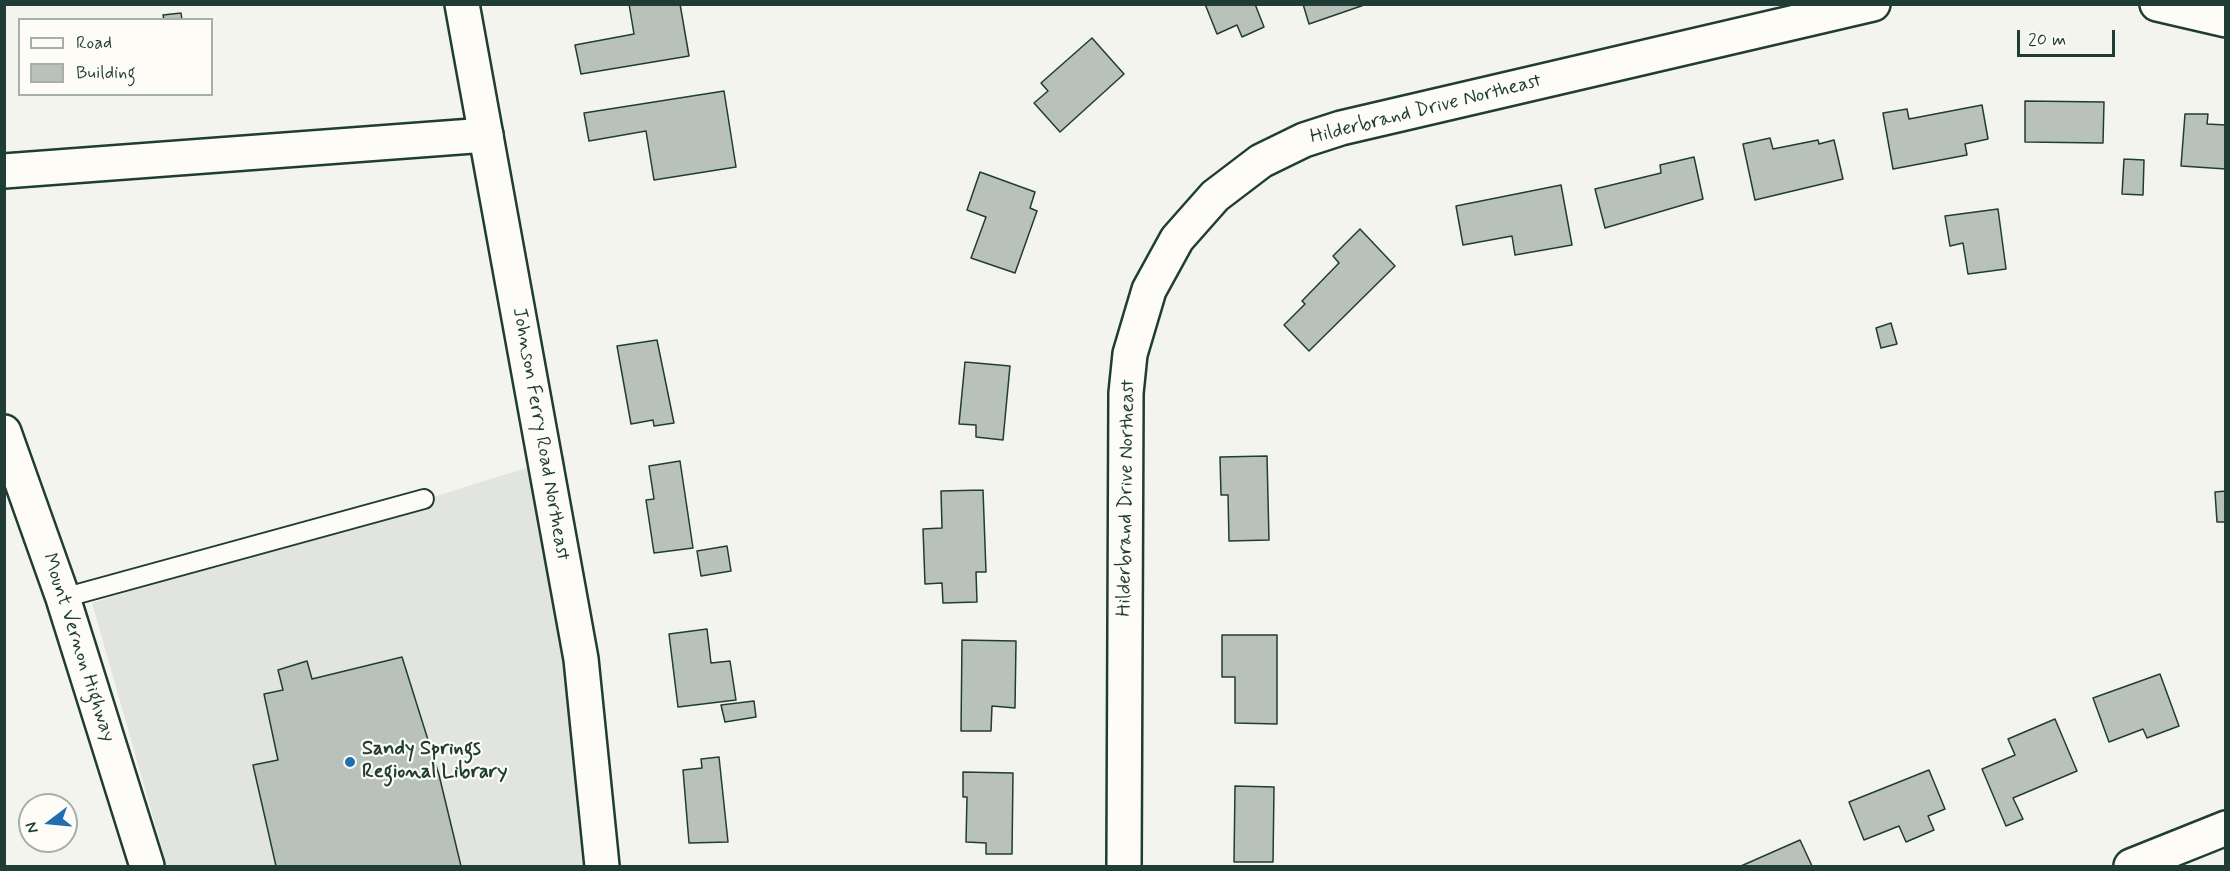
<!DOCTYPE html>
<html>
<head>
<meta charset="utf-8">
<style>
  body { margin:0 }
  #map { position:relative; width:2230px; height:871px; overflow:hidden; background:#f4f4ef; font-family:Mynerve,sans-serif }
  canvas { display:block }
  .frame { position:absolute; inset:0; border:6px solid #1f3d34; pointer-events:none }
  .legend { position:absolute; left:18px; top:18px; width:195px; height:78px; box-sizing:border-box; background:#fdfcf7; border:2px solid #a4b0a9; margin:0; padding:8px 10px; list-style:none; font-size:18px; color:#1f3d34 }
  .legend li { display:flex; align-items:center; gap:12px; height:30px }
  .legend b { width:30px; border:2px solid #a4b0a9 }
  .north { position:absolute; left:18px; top:793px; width:60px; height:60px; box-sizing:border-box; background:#fdfcf7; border:2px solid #a4b0a9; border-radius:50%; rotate:254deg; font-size:16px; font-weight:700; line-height:24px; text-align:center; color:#1f3d34 }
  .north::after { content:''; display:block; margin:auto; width:21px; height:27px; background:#1f6fb2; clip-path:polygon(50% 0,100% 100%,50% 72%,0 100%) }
  .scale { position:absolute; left:2017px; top:30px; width:98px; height:27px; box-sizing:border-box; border:3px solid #1f3d34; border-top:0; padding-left:8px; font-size:18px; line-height:21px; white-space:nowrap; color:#1f3d34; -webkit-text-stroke:4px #fdfcf7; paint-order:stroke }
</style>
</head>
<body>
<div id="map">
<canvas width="2230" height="871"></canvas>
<div class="frame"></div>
<ul class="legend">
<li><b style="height:8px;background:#fdfcf7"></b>Road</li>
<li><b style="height:16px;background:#b9c1bb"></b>Building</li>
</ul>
<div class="north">N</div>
<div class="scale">20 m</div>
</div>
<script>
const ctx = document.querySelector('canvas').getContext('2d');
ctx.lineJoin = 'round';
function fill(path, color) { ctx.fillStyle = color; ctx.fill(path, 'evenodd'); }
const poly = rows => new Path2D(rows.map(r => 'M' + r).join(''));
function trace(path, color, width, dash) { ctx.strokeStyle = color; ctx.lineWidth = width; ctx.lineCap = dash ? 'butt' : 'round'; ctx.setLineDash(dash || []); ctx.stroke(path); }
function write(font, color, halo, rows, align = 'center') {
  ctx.font = font + ' Mynerve,sans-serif'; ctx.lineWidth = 4.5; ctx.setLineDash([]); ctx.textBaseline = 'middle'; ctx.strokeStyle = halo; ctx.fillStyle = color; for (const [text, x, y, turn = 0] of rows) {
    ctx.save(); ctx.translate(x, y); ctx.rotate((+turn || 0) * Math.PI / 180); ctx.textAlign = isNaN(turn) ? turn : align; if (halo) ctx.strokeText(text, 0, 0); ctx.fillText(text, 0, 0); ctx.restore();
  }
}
const built = poly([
  [565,456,596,866,167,866,92,603]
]);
const building = poly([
  [629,4,680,4,689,56,581,74,575,45,634,34,629,4],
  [1205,4,1255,4,1264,27,1242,37,1237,25,1217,34,1205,4],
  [1303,4,1367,4,1309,24,1303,4],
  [181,13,182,20,164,20,163,15,181,13],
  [1092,38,1124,74,1060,132,1034,103,1048,91,1041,83,1092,38],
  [724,91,736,167,654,180,646,131,589,141,584,113,724,91],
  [2025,101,2104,102,2103,143,2025,142,2025,101],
  [1982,105,1988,139,1965,144,1967,155,1893,169,1883,113,1907,109,1909,119,1982,105],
  [2185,114,2208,114,2207,124,2226,125,2226,169,2181,166,2185,114],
  [1770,138,1773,149,1818,140,1819,144,1834,140,1843,179,1755,200,1743,144,1770,138],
  [1694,157,1703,199,1605,228,1595,189,1661,173,1660,165,1694,157],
  [2124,159,2144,160,2143,195,2122,194,2124,159],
  [980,172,1035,192,1030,208,1037,211,1015,273,971,258,986,217,967,210,980,172],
  [1561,185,1572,245,1515,255,1512,236,1463,245,1456,206,1561,185],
  [1998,209,2006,269,1968,274,1963,243,1950,246,1945,216,1998,209],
  [1360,229,1395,266,1309,351,1284,325,1305,304,1302,301,1339,263,1333,256,1360,229],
  [1891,323,1897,344,1881,348,1876,328,1891,323],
  [657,340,674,423,654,426,653,420,631,424,617,346,657,340],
  [965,362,1010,366,1003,440,976,437,976,425,959,424,965,362],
  [1267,456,1269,540,1229,541,1228,495,1221,495,1220,457,1267,456],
  [680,461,693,548,654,553,646,500,654,499,649,466,680,461],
  [983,490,986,572,976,572,977,602,943,603,942,583,925,584,923,529,942,528,941,491,983,490],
  [2226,491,2226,522,2217,522,2215,492,2226,491],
  [727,546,731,571,701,576,697,551,727,546],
  [707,629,711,663,730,661,736,700,678,707,669,634,707,629],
  [1222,635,1277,635,1277,724,1235,723,1235,677,1222,677,1222,635],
  [962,640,1016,641,1015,708,992,706,991,731,961,731,962,640],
  [402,657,439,775,461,866,276,866,253,765,278,760,264,694,283,690,278,670,307,661,312,679,402,657],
  [2160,674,2179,726,2147,738,2143,729,2109,742,2093,698,2160,674],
  [754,701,756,717,725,722,721,705,754,701],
  [2055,719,2077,771,2013,798,2023,819,2006,826,1982,769,2015,755,2008,739,2055,719],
  [719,757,728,842,689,843,683,770,702,768,701,759,719,757],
  [1929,770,1945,809,1928,816,1934,830,1906,842,1899,826,1864,840,1849,802,1929,770],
  [963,772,1013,773,1012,854,986,854,986,843,966,842,967,797,963,797,963,772],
  [1235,786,1274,787,1273,862,1234,862,1235,786],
  [1800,840,1812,866,1741,866,1800,840]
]);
const service = poly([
  [63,598,424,499]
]);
const minor = poly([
  [2157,4,2226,20],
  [4,171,486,135],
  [1124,866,1126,393,1130,354,1149,290,1177,239,1215,196,1261,161,1304,140,1341,128,1873,4],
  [2131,866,2226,828]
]);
const tertiary = poly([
  [462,4,581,659,602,866]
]);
const secondary = poly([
  [4,432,63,598,147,866]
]);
const markers = [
  [350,762,6,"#1f6fb2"]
];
const streetNames = [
  ["Hilderbrand Drive Northeast",1426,110,-14],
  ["Johnson Ferry Road Northeast",540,434,80],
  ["Hilderbrand Drive Northeast",1127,498,-89],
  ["Mount Vernon Highway",78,648,72]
];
const poiNames = [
  ["Sandy Springs",362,750],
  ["Regional Library",362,773]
];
fill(built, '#e2e5df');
fill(building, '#b9c1bb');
trace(building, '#1f3d34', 1.5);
trace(service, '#1f3d34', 22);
trace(minor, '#1f3d34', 38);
trace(tertiary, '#1f3d34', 38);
trace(secondary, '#1f3d34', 38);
trace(service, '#fdfcf7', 18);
trace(minor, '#fdfcf7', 33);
trace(tertiary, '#fdfcf7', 33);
trace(secondary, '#fdfcf7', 33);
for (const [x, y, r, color] of markers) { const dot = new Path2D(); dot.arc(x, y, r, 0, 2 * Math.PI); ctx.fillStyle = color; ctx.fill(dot); trace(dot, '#fdfcf7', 2); }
write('20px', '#1f3d34', '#fdfcf7', streetNames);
write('bold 20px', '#1f3d34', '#fdfcf7', poiNames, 'left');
</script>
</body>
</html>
